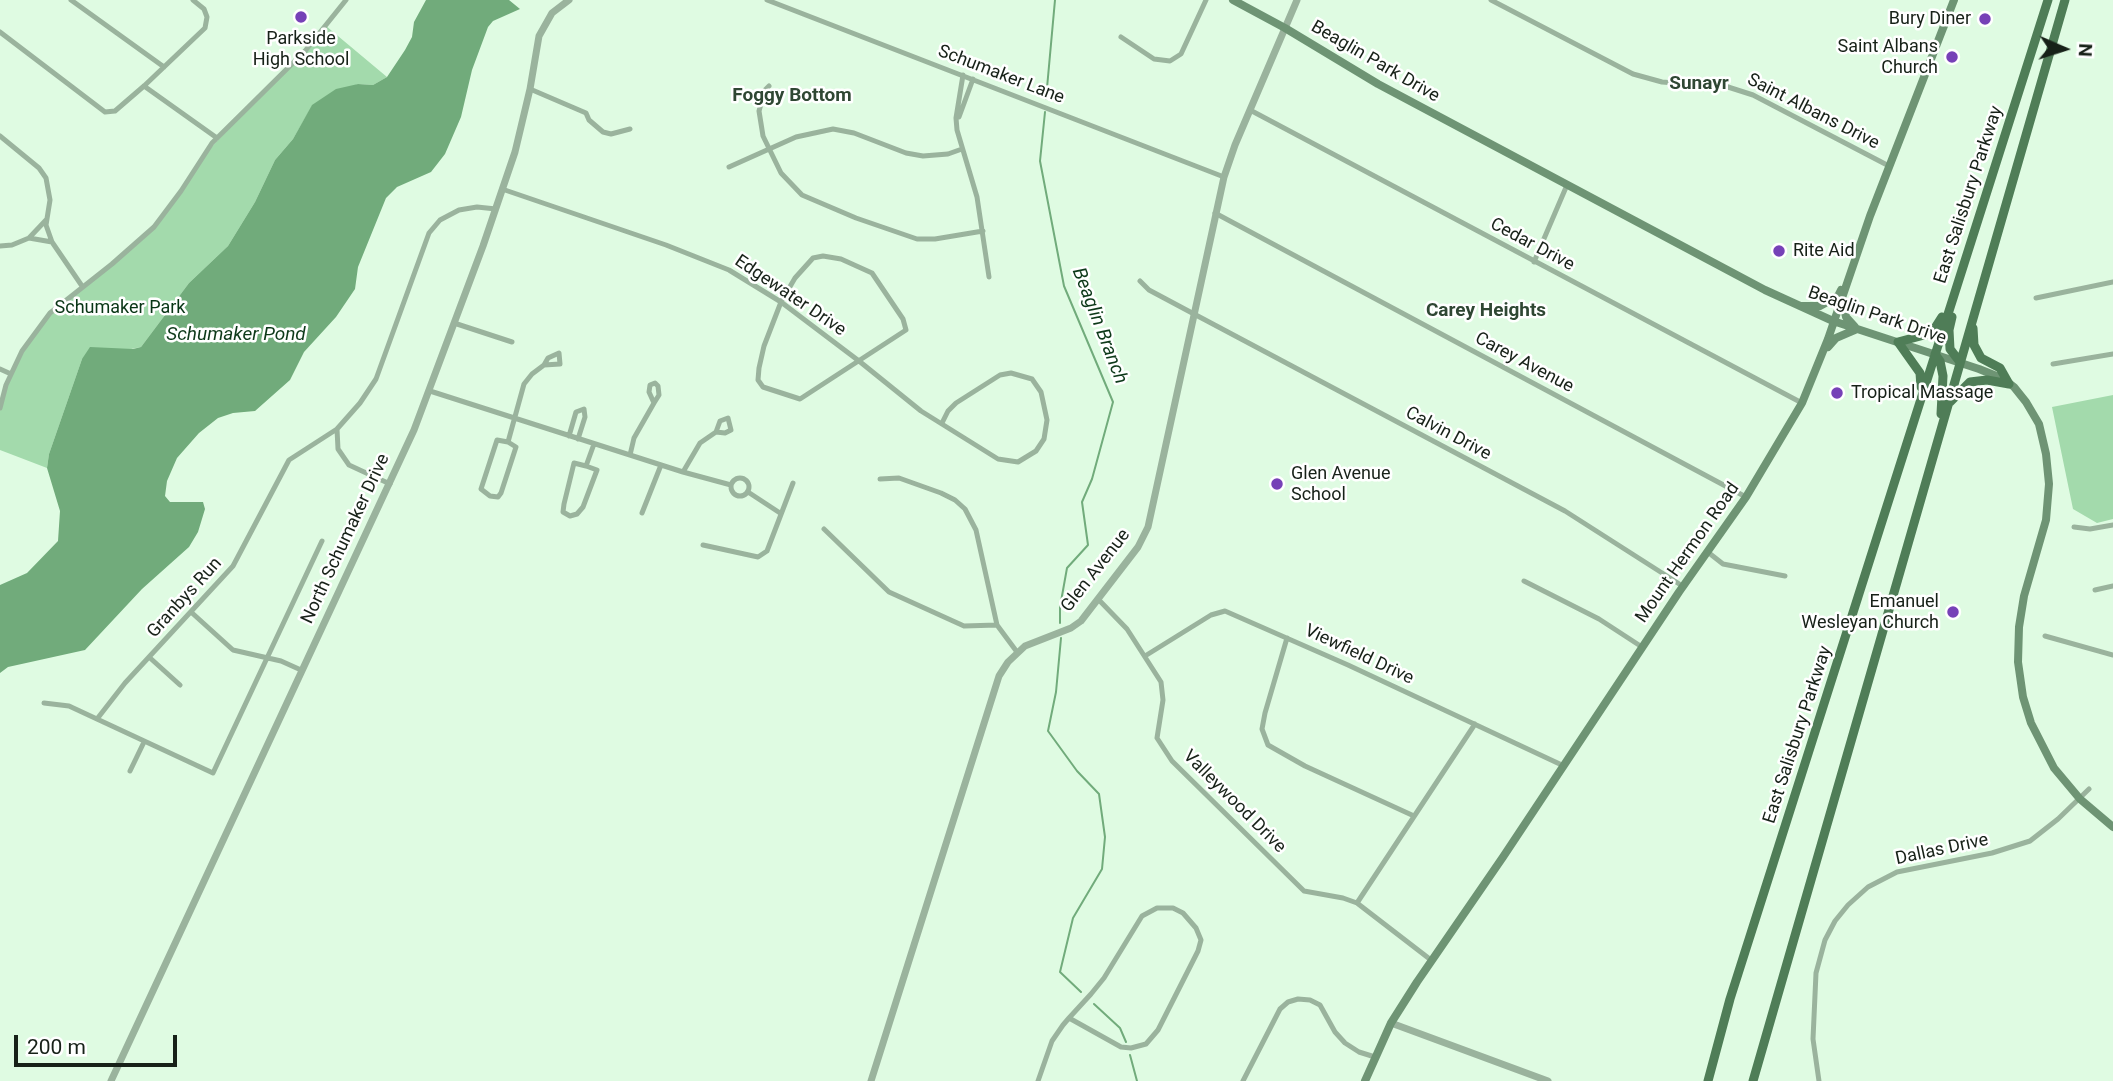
<!DOCTYPE html>
<html>
<head>
<meta charset="utf-8">
<style>
  body { margin:0 }
  #map { position:relative; width:2113px; height:1081px; overflow:hidden; background:#dffbe2; font-family:Roboto,sans-serif }
  canvas { display:block }
  .north { position:absolute; left:2029px; top:14px; width:70px; height:70px; -webkit-text-stroke:5px #fff; paint-order:stroke; rotate:93deg; font-size:19px; font-weight:700; line-height:28px; text-align:center; color:#172118 }
  .north::after { content:''; display:block; margin:auto; width:24px; height:32px; background:#172118; clip-path:polygon(50% 0,100% 100%,50% 72%,0 100%) }
  .scale { position:absolute; left:14px; top:1035px; width:163px; height:32px; box-sizing:border-box; border:4px solid #172118; border-top:0; padding-left:9px; font-size:21px; line-height:24px; white-space:nowrap; color:#172118; -webkit-text-stroke:5px #fff; paint-order:stroke }
</style>
</head>
<body>
<div id="map">
<canvas width="2113" height="1081"></canvas>
<div class="north">N</div>
<div class="scale">200 m</div>
</div>
<script>
const ctx = document.querySelector('canvas').getContext('2d');
ctx.lineJoin = 'round';
function fill(path, color) { ctx.fillStyle = color; ctx.fill(path, 'evenodd'); }
const poly = rows => new Path2D(rows.map(r => 'M' + r).join(''));
function trace(path, color, width, dash) { ctx.strokeStyle = color; ctx.lineWidth = width; ctx.lineCap = dash ? 'butt' : 'round'; ctx.setLineDash(dash || []); ctx.stroke(path); }
function write(font, color, halo, rows, align = 'center') {
  ctx.font = font + ' Roboto,sans-serif'; ctx.lineWidth = 5; ctx.setLineDash([]); ctx.textBaseline = 'middle'; ctx.strokeStyle = halo; ctx.fillStyle = color; for (const [text, x, y, turn = 0] of rows) {
    ctx.save(); ctx.translate(x, y); ctx.rotate((+turn || 0) * Math.PI / 180); ctx.textAlign = isNaN(turn) ? turn : align; if (halo) ctx.strokeText(text, 0, 0); ctx.fillText(text, 0, 0); ctx.restore();
  }
}
const green = poly([
  [326,26,387,77,373,85,358,84,312,106,293,139,275,160,255,202,228,246,189,283,141,347,82,359,49,454,47,468,0,450,0,408,6,385,22,351,50,313,154,227,204,155],
  [2113,395,2113,519,2097,523,2073,509,2052,407]
]);
const water = poly([
  [426,0,509,0,520,9,493,21,488,27,472,70,461,117,445,154,431,172,397,187,386,198,358,267,355,289,336,317,304,352,290,380,255,411,233,413,218,418,199,433,177,458,167,481,165,496,170,502,203,502,205,509,198,532,189,547,142,589,85,650,8,667,0,673,0,585,27,573,58,541,60,511,47,468,49,454,82,359,90,347,133,349,141,347,189,283,228,246,255,202,275,160,293,139,312,105,336,89,358,84,373,85,387,77,405,50,412,37,414,22]
]);
const stream = poly([
  [1046,99,1055,0],
  [1045,112,1040,161,1064,286,1113,402,1092,479,1082,502,1088,545,1067,568,1060,607,1060,623],
  [1061,638,1056,692,1048,731,1077,771,1099,794,1105,837,1102,869,1073,918,1060,972,1081,992],
  [1094,1004,1120,1028,1126,1042],
  [1130,1055,1137,1081]
]);
const minor = poly([
  [71,0,164,67],
  [767,0,1224,177],
  [1491,0,1633,74,1662,82,1728,87,1753,95,1889,166],
  [0,32,105,112,115,111,144,86,205,28,207,17,204,9,193,0],
  [1121,37,1154,59,1170,61,1181,54,1206,0],
  [963,75,956,118,957,130,977,197,989,277],
  [144,86,217,138],
  [769,86,765,90,759,111,763,136,781,173,802,195,856,218,917,239,935,239,983,231],
  [530,89,586,113,589,120,603,132,611,134,630,129],
  [1250,110,1802,403],
  [959,117,973,79],
  [0,136,39,168,46,178,50,200,46,225,52,242],
  [729,167,796,137,833,129,854,133,906,153,923,156,948,154,962,149],
  [502,189,666,245,729,270,781,302,859,361,921,411,998,459,1018,462,1036,451,1044,439,1047,420,1041,392,1032,379,1011,373,1000,375,956,403,948,411,942,423],
  [1215,213,1746,497],
  [29,238,46,220],
  [0,246,12,245,29,238,52,242,82,286],
  [823,256,841,259,872,273,903,319,906,330,800,399,763,387,758,380,759,368,764,346,781,302,795,278,813,258,823,256],
  [1534,262,1567,185],
  [1140,281,1149,290,1194,314,1565,511,1684,587],
  [2036,298,2113,282],
  [454,323,512,342],
  [2053,364,2113,354],
  [0,369,11,374],
  [430,391,683,472,731,485],
  [0,408,6,385,22,351,50,313,112,264,154,227,181,191,212,143,305,51,346,0],
  [337,429,338,449,349,465,390,484],
  [569,436,576,412,584,409,585,417,578,439],
  [508,442,516,447,501,493,498,497,490,496,481,489,497,440,508,442,524,384,532,374,544,365,548,358,559,353,560,364,544,365],
  [630,455,634,438,654,403,649,392,650,385,655,383,658,386,659,395,654,403],
  [586,466,574,463,564,504,563,512,570,516,577,514,583,507,597,470,586,466,594,444],
  [683,472,700,443,716,432,720,421,728,418,731,430,725,433,716,432],
  '731 487a9 9 0 1 1 18 0a9 9 0 1 1-18 0Z',
  [880,479,899,478,941,493,955,500,965,509,976,530,997,625,1017,652],
  [748,492,780,513],
  [642,513,661,465],
  [2074,527,2090,529,2113,525],
  [824,529,889,592,964,626,997,625],
  [703,545,758,557,767,551,793,483],
  [1709,553,1723,564,1785,576],
  [1524,581,1599,619,1642,647],
  [2095,590,2113,586],
  [1098,599,1127,629,1161,682,1163,700,1157,738,1172,761,1304,891,1343,898,1357,903,1431,960],
  [191,612,233,650,281,661,301,670],
  [2045,636,2113,655],
  [1287,638,1265,713,1262,729,1268,745,1305,766,1414,816],
  [1145,656,1211,615,1225,611,1348,665,1564,766],
  [149,657,180,685],
  [44,703,69,706,213,773,322,541],
  [97,719,125,683,233,566,289,460,337,429,360,403,376,379,429,233,440,220,459,210,477,207,496,209],
  [130,771,144,742],
  [1357,903,1475,724],
  [1038,1081,1052,1041,1063,1025,1069,1018,1091,994,1104,978,1142,916,1157,908,1173,908,1183,913,1196,928,1201,940,1198,951,1158,1030,1146,1044,1131,1048,1121,1047,1069,1018],
  [1243,1081,1280,1009,1288,1002,1298,999,1310,1000,1320,1005,1335,1032,1345,1043,1359,1052,1375,1057],
  [1819,1081,1813,1039,1816,973,1825,940,1835,921,1848,905,1868,887,1897,872,1992,853,2030,841,2058,819,2089,789]
]);
const tertiary = poly([
  [1391,1023,1548,1081],
  [111,1081,414,430,483,246,515,152,530,89,539,36,552,13,569,0],
  [871,1081,999,676,1008,662,1025,646,1071,628,1081,621,1138,547,1148,527,1224,177,1235,145,1297,0]
]);
const secondary = poly([
  [1233,0,1285,28,1378,84,1765,290,1833,321,1979,369,2004,379,2014,387,2026,402,2039,424,2046,454,2049,484,2046,520,2024,596,2019,627,2018,662,2023,697,2031,723,2054,768,2080,799,2113,827],
  [1842,298,1846,317,1855,327],
  [1801,306,1820,306,1838,296,1841,290],
  [1828,347,1836,338,1857,329],
  [1365,1081,1391,1023,1417,982,1503,857,1679,592,1746,497,1802,403,1828,339,1870,216,1954,0]
]);
const primary = poly([
  [1952,317,1949,330,1950,349,1960,362],
  [1973,328,1974,345,1981,358,2000,368,2009,384],
  [1935,354,1940,361,1943,376,1941,414],
  [1921,387,1920,373,1898,342,1928,334,1935,328,1942,317],
  [1950,402,1970,382,1987,380,2009,384],
  [1708,1081,1730,999,2048,0],
  [1753,1081,2065,0]
]);
const markers = [
  [301,17,7,"#7641b7"],
  [1985,19,7,"#7641b7"],
  [1952,57,7,"#7641b7"],
  [1779,251,7,"#7641b7"],
  [1837,393,7,"#7641b7"],
  [1277,484,7,"#7641b7"],
  [1953,612,7,"#7641b7"]
];
const poiNames = [
  ["Bury Diner",1971,19],
  ["Parkside",301,39,"center"],
  ["High School",301,60,"center"],
  ["Saint Albans",1938,47],
  ["Church",1938,68],
  ["Rite Aid",1793,251,"left"],
  ["Tropical Massage",1851,393,"left"],
  ["Glen Avenue",1291,474,"left"],
  ["School",1291,495,"left"],
  ["Emanuel",1939,602],
  ["Wesleyan Church",1939,623]
];
const streetNames = [
  ["Beaglin Park Drive",1375,62,30],
  ["Schumaker Lane",1001,75,21],
  ["Saint Albans Drive",1813,112,27],
  ["East Salisbury Parkway",1969,195,-72],
  ["Cedar Drive",1532,245,28],
  ["Edgewater Drive",790,296,34],
  ["Beaglin Park Drive",1877,316,19],
  ["Carey Avenue",1524,363,28],
  ["Calvin Drive",1448,434,28],
  ["North Schumaker Drive",346,539,-65],
  ["Mount Hermon Road",1688,553,-55],
  ["Glen Avenue",1096,571,-52],
  ["Granbys Run",185,598,-48],
  ["Viewfield Drive",1359,655,25],
  ["East Salisbury Parkway",1798,735,-72],
  ["Valleywood Drive",1234,802,45],
  ["Dallas Drive",1942,850,-12]
];
const parkNames = [
  ["Schumaker Park",120,308]
];
const neighbourhoodNames = [
  ["Sunayr",1699,84],
  ["Foggy Bottom",792,96],
  ["Carey Heights",1486,311]
];
const waterNames = [
  ["Beaglin Branch",1099,326,69],
  ["Schumaker Pond",236,335]
];
fill(green, '#a3daac');
fill(water, '#71ab7b');
trace(stream, '#71ab7b', 2);
trace(minor, '#9ab39d', 5);
trace(tertiary, '#9ab39d', 7);
trace(secondary, '#6e9474', 8);
trace(primary, '#4f7d57', 9);
for (const [x, y, r, color] of markers) { const dot = new Path2D(); dot.arc(x, y, r, 0, 2 * Math.PI); ctx.fillStyle = color; ctx.fill(dot); trace(dot, '#fff', 2.5); }
write('18px', '#172118', '#fff', poiNames, 'right');
write('18px', '#172118', '#fff', streetNames);
write('18px', '#083515', '#fff', parkNames);
write('bold 19px', '#2f4733', '#fff', neighbourhoodNames);
write('italic 19px', '#0d3919', '#fff', waterNames);
</script>
</body>
</html>
